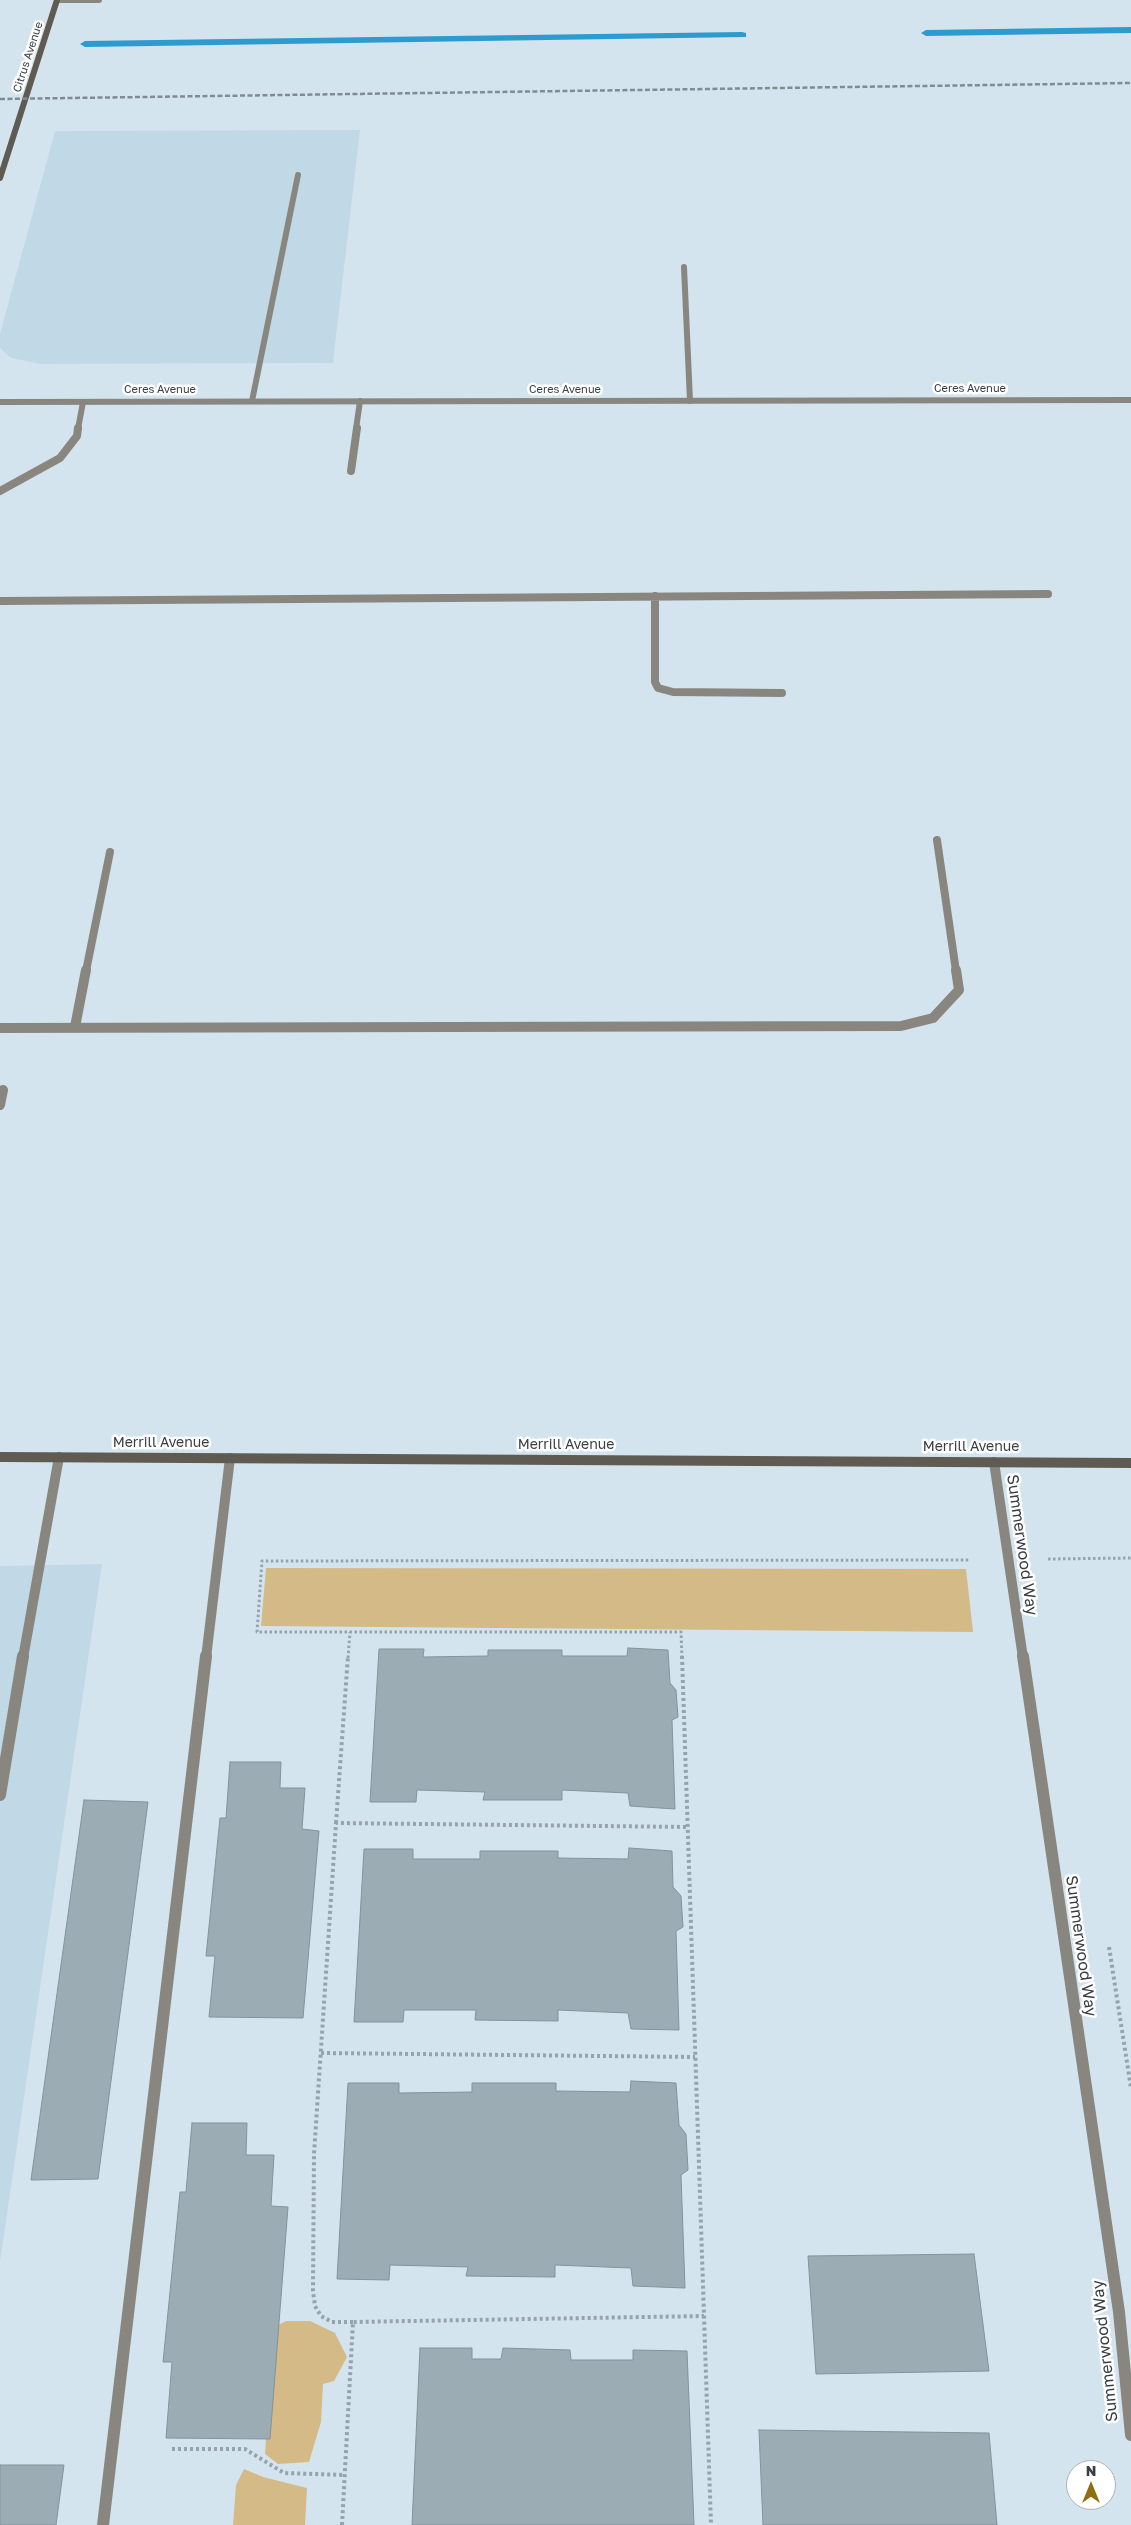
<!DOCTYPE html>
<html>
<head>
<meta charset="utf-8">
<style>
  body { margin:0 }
  #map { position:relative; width:1131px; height:2525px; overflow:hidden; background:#d4e4ee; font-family:"Golos Text",sans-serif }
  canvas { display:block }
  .north { position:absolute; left:1066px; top:2460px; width:50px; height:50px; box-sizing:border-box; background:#fff; border:1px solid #afb2b3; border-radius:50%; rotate:0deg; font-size:14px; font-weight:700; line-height:20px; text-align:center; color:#383e42 }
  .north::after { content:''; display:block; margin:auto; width:18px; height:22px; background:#916c13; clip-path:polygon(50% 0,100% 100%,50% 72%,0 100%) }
</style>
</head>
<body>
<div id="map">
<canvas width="1131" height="2525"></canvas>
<div class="north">N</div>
</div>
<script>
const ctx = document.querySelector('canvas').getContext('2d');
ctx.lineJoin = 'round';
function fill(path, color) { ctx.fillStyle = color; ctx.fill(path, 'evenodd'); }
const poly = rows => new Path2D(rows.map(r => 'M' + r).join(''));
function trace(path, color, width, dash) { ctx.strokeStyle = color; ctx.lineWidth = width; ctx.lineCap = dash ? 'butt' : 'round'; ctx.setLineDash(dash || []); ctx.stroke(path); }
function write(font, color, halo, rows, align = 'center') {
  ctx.font = font + ' "Golos Text",sans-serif'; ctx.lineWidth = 5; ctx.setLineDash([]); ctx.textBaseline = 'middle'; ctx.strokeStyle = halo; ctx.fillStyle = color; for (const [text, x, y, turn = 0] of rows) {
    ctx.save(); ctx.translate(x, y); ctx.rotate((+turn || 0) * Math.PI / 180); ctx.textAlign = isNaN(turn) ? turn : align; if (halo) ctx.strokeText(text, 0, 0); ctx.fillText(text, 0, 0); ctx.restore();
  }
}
const built = poly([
  [360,130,333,363,41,364,11,358,0,348,0,334,55,131],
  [102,1564,0,2262,0,1566]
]);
const green = poly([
  [266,1568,966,1569,973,1632,261,1626],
  [286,2321,310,2321,335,2333,347,2357,334,2381,323,2384,321,2422,309,2462,278,2464,265,2454,273,2328],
  [244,2469,263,2477,307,2488,305,2525,233,2525,236,2485]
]);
const stream = poly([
  [1131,27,1131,33,926,36,921,33,926,30,1131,27],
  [742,32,746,33,746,37,85,47,80,44,85,41,742,32]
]);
const building = poly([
  [628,1648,668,1650,670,1683,676,1690,678,1717,672,1720,675,1809,630,1806,628,1793,562,1790,562,1800,483,1800,485,1792,417,1790,416,1802,370,1802,379,1649,424,1649,423,1657,488,1656,488,1650,562,1650,562,1656,627,1656,628,1648],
  [230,1762,281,1762,280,1788,305,1788,302,1829,319,1831,303,2018,209,2017,215,1956,206,1956,220,1818,226,1818,230,1762],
  [84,1800,148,1802,98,2179,31,2180,84,1800],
  [629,1848,672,1851,673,1887,681,1896,683,1927,676,1931,679,2030,631,2029,628,2013,558,2010,558,2021,475,2020,476,2010,404,2010,403,2022,354,2022,364,1849,413,1849,413,1859,480,1859,480,1851,558,1851,558,1858,628,1859,629,1848],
  [631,2081,676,2083,679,2125,686,2134,688,2170,681,2175,685,2288,633,2286,631,2268,555,2265,555,2277,466,2276,468,2267,390,2265,389,2280,337,2279,348,2083,399,2083,399,2093,472,2092,472,2083,556,2083,556,2091,630,2092,631,2081],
  [192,2123,247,2123,246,2155,274,2155,271,2206,288,2207,270,2439,166,2438,172,2362,163,2362,180,2192,186,2192,192,2123],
  [974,2254,989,2371,816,2374,808,2256,974,2254],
  [420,2348,472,2348,472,2359,501,2359,503,2348,570,2350,571,2360,633,2360,633,2350,687,2351,694,2525,412,2525,420,2348],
  [759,2430,989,2433,997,2525,763,2525,759,2430],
  [0,2465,64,2465,56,2525,0,2525,0,2465]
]);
const pathFar1 = poly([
  [1048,1559,1131,1558],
  [348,1658,350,1632],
  [682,1658,681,1632,257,1632,262,1561,969,1560]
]);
const path = poly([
  [682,1656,711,2525],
  [336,1823,348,1656],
  [1109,1947,1131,2088],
  [321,2053,695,2057],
  [353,2322,332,2322,321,2316,315,2306,313,2291,314,2154,336,1823,688,1827],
  [172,2449,245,2449,284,2473,345,2475],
  [342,2525,353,2322,704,2316]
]);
const serviceFar3 = poly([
  [684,267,690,401],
  [252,401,298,175],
  [78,429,83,402],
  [356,429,360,401]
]);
const serviceFar2 = poly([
  [351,471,357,428],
  [0,491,60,458,77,436,78,428],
  [655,596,655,682,658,688,673,692,782,693],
  [0,601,1048,594],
  [937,840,956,971],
  [86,971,110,852]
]);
const serviceFar1 = poly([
  [75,1027,86,970],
  [0,1028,901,1026,933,1018,959,990,956,970],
  [0,1105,3,1090],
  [23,1658,59,1457],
  [206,1658,230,1458]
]);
const service = poly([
  [0,1795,23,1656],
  [103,2525,206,1656]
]);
const minorFar2 = poly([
  [57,0,99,0],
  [0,402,1131,400]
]);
const minorFar1 = poly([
  [994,1462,1023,1658]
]);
const minor = poly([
  [1023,1656,1119,2312,1131,2435]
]);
const secondaryFar1 = poly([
  [0,178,57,0]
]);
const secondary = poly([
  [0,1457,1131,1463]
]);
const rail = poly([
  [0,99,1131,83]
]);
const farStreetnames = [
  ["Citrus Avenue",28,57,-72],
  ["Ceres Avenue",970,389],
  ["Ceres Avenue",160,390],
  ["Ceres Avenue",565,390]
];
const streetNames = [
  ["Merrill Avenue",161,1443],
  ["Merrill Avenue",566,1445],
  ["Merrill Avenue",971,1447]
];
const nearStreetnames = [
  ["Summerwood Way",1022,1545,82],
  ["Summerwood Way",1081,1946,82],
  ["Summerwood Way",1105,2351,-96]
];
fill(built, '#c1d9e6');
fill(green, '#d4ba86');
fill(stream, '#2d9bcd');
fill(building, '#9cacb5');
trace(building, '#83929b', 1);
trace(pathFar1, '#97a3ab', 3, [2.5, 2.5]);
trace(path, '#97a3ab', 4, [3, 3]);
trace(serviceFar3, '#898680', 6);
trace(serviceFar2, '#898680', 8);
trace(serviceFar1, '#898680', 10);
trace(service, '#898680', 12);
trace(minorFar2, '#898680', 6);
trace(minorFar1, '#898680', 10);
trace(minor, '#898680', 12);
trace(secondaryFar1, '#5f5b52', 6);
trace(secondary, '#5f5b52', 10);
trace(rail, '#808b92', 2.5, [5, 2.5]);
write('11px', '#383e42', '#fff', farStreetnames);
write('14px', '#383e42', '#fff', streetNames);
write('16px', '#383e42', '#fff', nearStreetnames);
</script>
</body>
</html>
